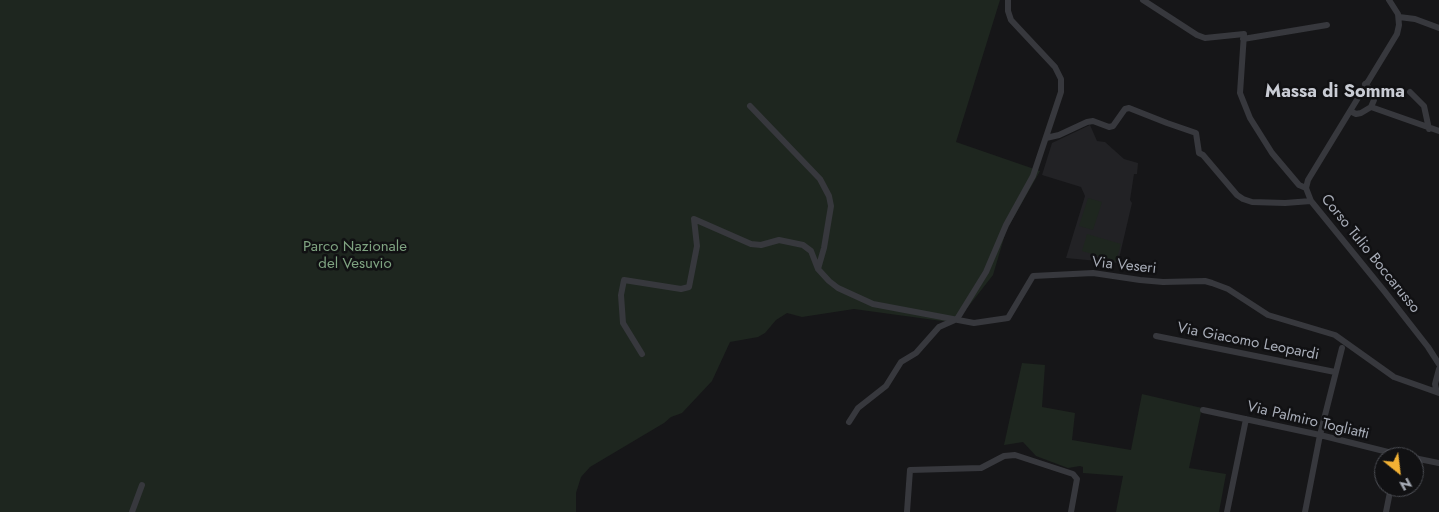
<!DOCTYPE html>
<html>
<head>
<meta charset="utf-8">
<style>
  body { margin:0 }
  #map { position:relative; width:1439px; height:512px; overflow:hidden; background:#161618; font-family:Jost,sans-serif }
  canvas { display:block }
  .north { position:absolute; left:1374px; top:447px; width:50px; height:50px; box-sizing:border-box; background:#111113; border:1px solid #4d4f55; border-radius:50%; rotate:151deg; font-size:14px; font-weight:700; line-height:20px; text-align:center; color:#a8adb8 }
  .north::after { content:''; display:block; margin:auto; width:18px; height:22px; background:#f2b134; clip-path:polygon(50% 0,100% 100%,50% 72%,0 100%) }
</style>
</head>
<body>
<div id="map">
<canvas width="1439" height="512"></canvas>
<div class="north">N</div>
</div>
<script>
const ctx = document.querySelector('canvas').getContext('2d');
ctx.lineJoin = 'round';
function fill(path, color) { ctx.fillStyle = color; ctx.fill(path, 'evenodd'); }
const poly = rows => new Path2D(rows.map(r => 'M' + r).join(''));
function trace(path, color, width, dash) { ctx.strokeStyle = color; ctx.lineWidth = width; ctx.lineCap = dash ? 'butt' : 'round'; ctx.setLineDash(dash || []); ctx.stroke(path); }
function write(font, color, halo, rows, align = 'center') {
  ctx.font = font + ' Jost,sans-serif'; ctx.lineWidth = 5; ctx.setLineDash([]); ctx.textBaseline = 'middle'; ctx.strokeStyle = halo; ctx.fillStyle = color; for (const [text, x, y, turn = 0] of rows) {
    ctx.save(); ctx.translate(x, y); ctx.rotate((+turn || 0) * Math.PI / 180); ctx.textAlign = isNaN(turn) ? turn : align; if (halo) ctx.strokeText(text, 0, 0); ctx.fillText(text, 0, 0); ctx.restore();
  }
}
const built = poly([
  [1090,125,1097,141,1105,142,1124,159,1138,163,1137,174,1134,174,1130,200,1132,203,1118,263,1066,258,1085,196,1081,187,1042,175,1052,143]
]);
const green = poly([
  [0,0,1000,0,956,142,1040,171,1006,231,993,275,968,307,949,322,854,309,802,317,787,313,776,320,765,333,758,337,730,342,712,381,682,413,671,417,664,423,590,467,581,477,576,493,576,512,0,512],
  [1088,198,1102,202,1093,230,1079,226],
  [1087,234,1121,244,1116,261,1082,251],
  [1022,363,1045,365,1042,407,1075,413,1072,440,1131,450,1142,394,1202,408,1189,468,1226,474,1219,512,1116,512,1123,476,1083,473,1083,467,1080,466,1068,468,1036,456,1023,442,1004,445]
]);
const minor = poly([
  [1143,0,1197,35,1205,38,1244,34,1240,93,1250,118,1272,153,1299,185,1306,188],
  [1389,0,1398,14,1399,25,1397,34,1308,180,1306,188,1311,201,1385,292,1428,347,1439,364],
  [1399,17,1415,19,1439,28],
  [1243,39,1327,25],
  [1410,92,1424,106,1429,129],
  [750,106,820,179,829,196,831,206,824,248,818,269],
  [1371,107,1439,131],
  [1350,111,1356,114,1361,113,1371,107,1374,100,1373,92,1365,84],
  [1046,138,1059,135,1087,122,1093,121,1109,127,1113,126,1125,109,1129,108,1167,123,1196,133,1199,153,1203,155,1237,195,1243,199,1252,202,1285,203,1311,201],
  [1156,336,1335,372],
  [642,354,623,323,621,295,624,280,681,289,689,287,697,246,694,219,751,244,761,245,779,240,803,245,811,251,818,269,829,281,838,288,873,304,974,323,1008,318,1033,276,1093,273,1140,280,1163,282,1205,281,1212,283,1228,289,1268,315,1335,335,1394,377,1439,393],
  [1439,369,1435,384,1436,389,1439,392],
  [1203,410,1320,435,1408,457],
  [849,422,858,408,886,386,901,362,916,353,939,327,957,319,986,272,1006,225,1033,176,1061,92,1061,79,1055,67,1011,20,1008,11,1008,0],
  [1414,458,1439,463],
  [132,512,142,485],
  [907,512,910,470,981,468,1004,456,1015,455,1073,474,1077,479,1071,512],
  [1227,512,1246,419],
  [1305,512,1320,435,1342,348],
  [1386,512,1391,487]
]);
const parkNames = [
  ["Parco Nazionale",355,247],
  ["del Vesuvio",355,264]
];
const streetNames = [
  ["Corso Tulio Boccarusso",1370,254,51],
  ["Via Veseri",1124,266,6],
  ["Via Giacomo Leopardi",1248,342,11],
  ["Via Palmiro Togliatti",1308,421,13]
];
const quarterNames = [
  ["Massa di Somma",1335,93]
];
fill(built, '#222225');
fill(green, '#1e261f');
trace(minor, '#37383d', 6);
write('15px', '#7fa381', '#111113', parkNames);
write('15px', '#a8adb8', '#111113', streetNames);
write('bold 18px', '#c9ccd4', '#111113', quarterNames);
</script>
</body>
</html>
